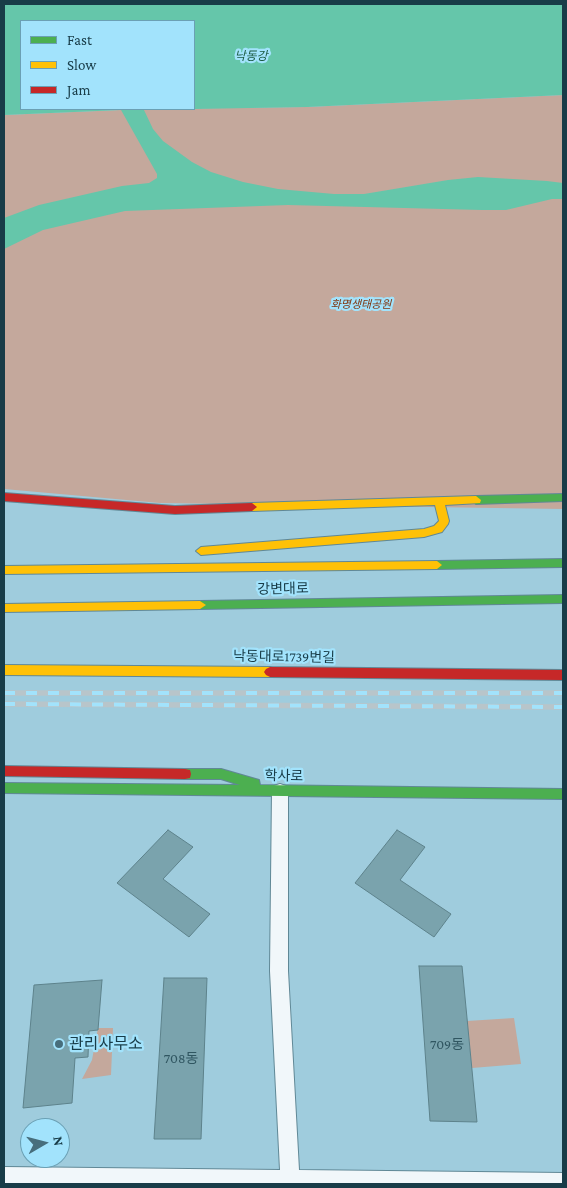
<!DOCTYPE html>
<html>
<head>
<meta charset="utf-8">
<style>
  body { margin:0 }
  #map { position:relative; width:567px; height:1188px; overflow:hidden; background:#9fccdd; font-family:"Crimson Pro",serif }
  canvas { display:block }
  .frame { position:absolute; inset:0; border:5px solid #183c48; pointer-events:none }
  .legend { position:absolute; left:20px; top:20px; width:175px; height:90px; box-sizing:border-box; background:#a2e3fc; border:1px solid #6ba0b4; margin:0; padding:6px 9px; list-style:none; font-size:15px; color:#183c48 }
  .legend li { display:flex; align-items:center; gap:10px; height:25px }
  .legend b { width:25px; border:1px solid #6ba0b4 }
  .north { position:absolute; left:20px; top:1118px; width:50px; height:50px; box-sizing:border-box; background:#a2e3fc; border:1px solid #6ba0b4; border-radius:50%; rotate:82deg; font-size:14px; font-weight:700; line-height:20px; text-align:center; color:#183c48 }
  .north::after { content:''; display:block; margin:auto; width:18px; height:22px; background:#476e7c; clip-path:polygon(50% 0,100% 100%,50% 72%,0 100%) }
</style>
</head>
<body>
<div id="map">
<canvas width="567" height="1188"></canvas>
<div class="frame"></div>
<ul class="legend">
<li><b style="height:6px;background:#4caf50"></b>Fast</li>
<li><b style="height:6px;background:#ffc107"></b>Slow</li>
<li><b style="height:6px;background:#c62828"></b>Jam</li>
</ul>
<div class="north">N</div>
</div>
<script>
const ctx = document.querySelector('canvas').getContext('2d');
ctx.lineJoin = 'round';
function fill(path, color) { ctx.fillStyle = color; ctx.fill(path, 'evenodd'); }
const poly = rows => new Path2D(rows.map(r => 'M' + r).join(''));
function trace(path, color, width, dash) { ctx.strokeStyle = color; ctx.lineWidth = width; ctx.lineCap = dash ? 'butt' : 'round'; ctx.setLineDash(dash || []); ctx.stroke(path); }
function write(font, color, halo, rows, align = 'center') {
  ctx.font = font + ' "Crimson Pro","Noto Sans KR",serif'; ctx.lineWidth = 4.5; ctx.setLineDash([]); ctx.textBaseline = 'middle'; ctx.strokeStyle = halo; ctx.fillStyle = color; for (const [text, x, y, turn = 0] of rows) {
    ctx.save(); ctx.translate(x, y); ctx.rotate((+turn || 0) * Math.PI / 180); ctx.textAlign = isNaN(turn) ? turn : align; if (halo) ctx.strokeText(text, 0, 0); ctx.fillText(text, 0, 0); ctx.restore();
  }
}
const green = poly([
  [563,95,563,509,160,503,4,489,4,115,144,109,307,107],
  [514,1018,521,1064,472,1068,467,1021],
  [98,1028,113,1028,111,1075,82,1079,92,1060]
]);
const water = poly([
  [4,4,563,4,563,95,307,107,194,109,194,21,21,21,21,109,187,109,144,110,153,129,163,141,192,162,211,172,243,182,278,189,334,194,364,194,448,180,478,177,547,181,563,183,563,199,552,199,506,210,482,210,288,205,125,211,43,230,4,249,4,218,39,205,122,186,149,183,157,178,157,174,121,110,4,115]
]);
const building = poly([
  [168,830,193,847,163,879,210,914,189,937,117,883,168,830],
  [397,830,425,847,400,880,451,914,434,937,355,883,397,830],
  [419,966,462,966,477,1122,430,1121,419,966],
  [164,978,207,978,201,1139,154,1139,164,978],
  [102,980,98,1030,89,1031,88,1057,75,1058,72,1103,23,1108,34,985,102,980]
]);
const street = poly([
  [280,784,286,786,288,791,288,971,299,1170,563,1173,563,1184,4,1184,4,1167,280,1170,270,971,272,791,274,786,280,784]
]);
const fast = poly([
  [563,494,563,501,476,504,471,500,476,496,563,494],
  [563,559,563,567,437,569,432,565,437,561,563,559],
  [563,595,563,603,200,609,194,605,200,601,563,595],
  [185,769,221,769,259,780,260,785,563,789,563,799,4,793,4,783,240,785,221,779,185,779,180,778,179,774,180,770,185,769]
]);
const slow = poly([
  [476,496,481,500,480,503,445,505,449,521,448,524,442,532,424,537,201,555,196,551,201,547,424,529,434,526,439,521,435,505,252,511,247,507,252,503,476,496],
  [437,561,442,565,437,569,4,574,4,566,437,561],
  [200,601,206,605,200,609,4,612,4,604,200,601],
  [4,665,270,667,274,669,276,672,274,675,270,677,4,675,4,665]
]);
const jam = poly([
  [4,493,175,506,252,503,257,507,252,511,175,514,4,501,4,493],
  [270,667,563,670,563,680,270,677,266,675,264,672,266,669,270,667],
  [4,766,185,769,190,770,191,774,190,778,185,779,4,776,4,766]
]);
const rail = poly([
  [4,693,563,693],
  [4,704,563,707]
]);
const markers = [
  [59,1044,5,"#476e7c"]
];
const farParknames = [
  ["화명생태공원",361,305]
];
const farWaternames = [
  ["낙동강",251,56]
];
const streetNames = [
  ["강변대로",283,589,-1],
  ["낙동대로1739번길",284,657,1],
  ["학사로",284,776,1]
];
const nearNumbernames = [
  ["709동",447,1045],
  ["708동",181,1059]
];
const nearPoinames = [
  ["관리사무소",69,1044]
];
fill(green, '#c4a89c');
fill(water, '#65c6aa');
fill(building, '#7aa3ad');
trace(building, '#5d828b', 1);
trace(street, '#608896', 2);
trace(fast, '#608896', 2);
trace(slow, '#608896', 2);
trace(jam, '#608896', 2);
fill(street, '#f1f7fa');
fill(fast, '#4caf50');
fill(slow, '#ffc107');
fill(jam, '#c62828');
trace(rail, '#b8c5ca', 5.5);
trace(rail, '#a2e3fc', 4, [11]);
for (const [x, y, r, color] of markers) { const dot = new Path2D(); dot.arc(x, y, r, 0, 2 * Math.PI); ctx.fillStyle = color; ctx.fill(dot); trace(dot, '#a2e3fc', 2); }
write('italic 11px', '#81350e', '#a2e3fc', farParknames);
write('italic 12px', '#1c5b42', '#a2e3fc', farWaternames);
write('14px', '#183c48', '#a2e3fc', streetNames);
write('14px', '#305661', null, nearNumbernames);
write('16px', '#183c48', '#a2e3fc', nearPoinames, 'left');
</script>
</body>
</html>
